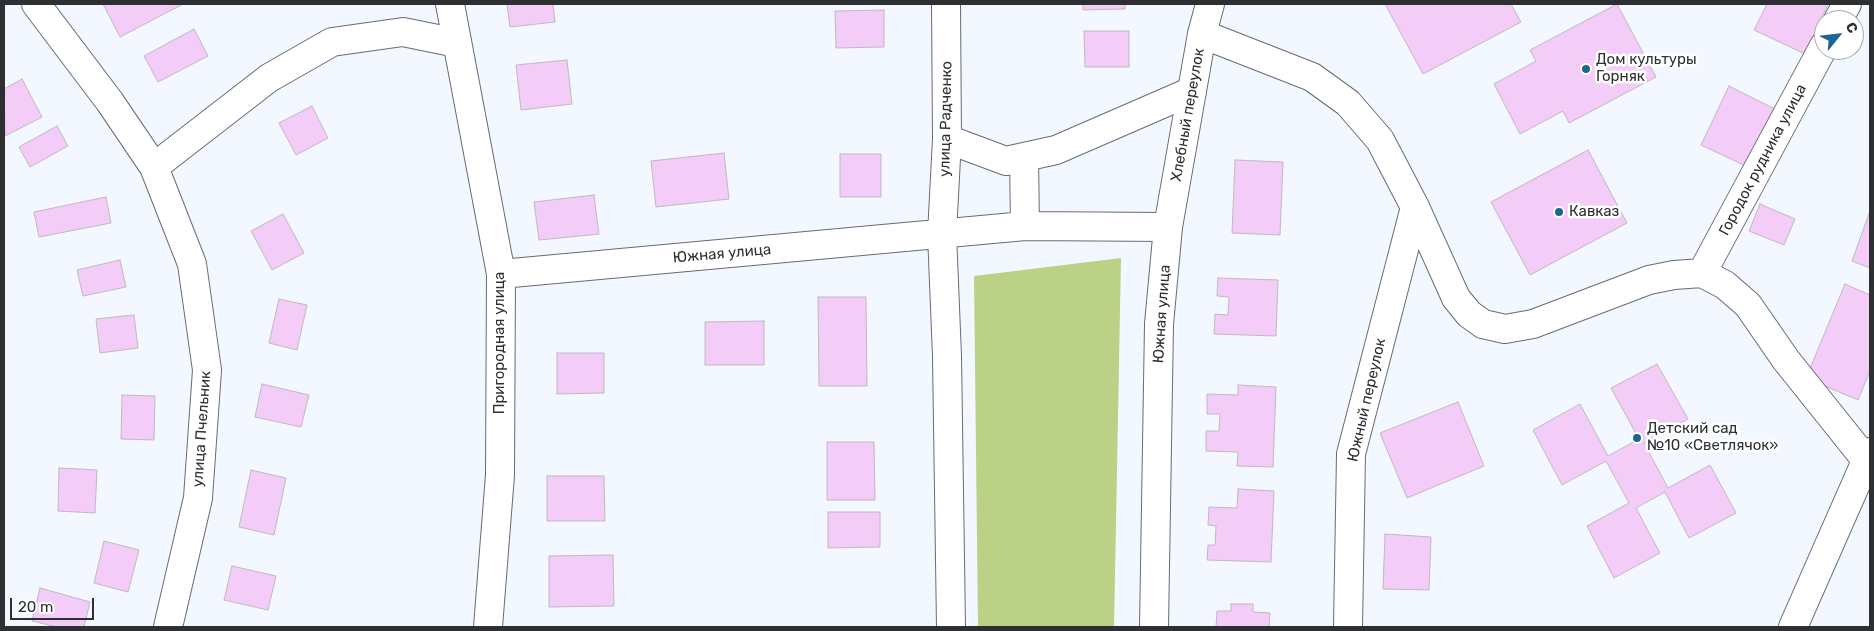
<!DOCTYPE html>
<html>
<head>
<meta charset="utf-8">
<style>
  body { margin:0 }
  #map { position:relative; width:1874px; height:631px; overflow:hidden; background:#f3f7ff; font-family:Rubik,sans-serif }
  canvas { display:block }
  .frame { position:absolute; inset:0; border:5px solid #2d2f32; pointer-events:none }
  .north { position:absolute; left:1814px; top:10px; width:50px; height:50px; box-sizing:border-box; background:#fff; border:1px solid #abacad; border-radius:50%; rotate:61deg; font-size:14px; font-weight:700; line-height:20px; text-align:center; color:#2d2f32 }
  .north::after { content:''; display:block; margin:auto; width:18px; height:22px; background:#1b6599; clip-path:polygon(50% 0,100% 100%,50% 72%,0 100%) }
  .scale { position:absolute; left:10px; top:598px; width:84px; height:22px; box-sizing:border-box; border:2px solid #2d2f32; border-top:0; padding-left:6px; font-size:15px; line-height:18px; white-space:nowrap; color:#2d2f32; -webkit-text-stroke:4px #fff; paint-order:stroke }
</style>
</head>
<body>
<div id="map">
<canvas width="1874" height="631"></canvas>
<div class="frame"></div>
<div class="north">С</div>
<div class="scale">20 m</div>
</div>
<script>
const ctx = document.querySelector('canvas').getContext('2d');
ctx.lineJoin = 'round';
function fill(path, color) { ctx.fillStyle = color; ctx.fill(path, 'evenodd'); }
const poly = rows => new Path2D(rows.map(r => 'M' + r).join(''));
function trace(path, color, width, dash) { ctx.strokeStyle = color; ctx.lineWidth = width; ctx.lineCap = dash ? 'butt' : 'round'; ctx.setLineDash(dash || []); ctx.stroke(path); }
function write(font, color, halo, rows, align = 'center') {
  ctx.font = font + ' Rubik,sans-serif'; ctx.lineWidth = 5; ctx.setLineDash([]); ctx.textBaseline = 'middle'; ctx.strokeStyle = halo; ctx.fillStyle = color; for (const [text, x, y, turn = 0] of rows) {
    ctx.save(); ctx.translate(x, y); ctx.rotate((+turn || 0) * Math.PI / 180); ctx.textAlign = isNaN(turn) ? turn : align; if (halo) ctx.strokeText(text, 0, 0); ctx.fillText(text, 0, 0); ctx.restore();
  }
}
const green = poly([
  [1121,258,1114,627,978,627,974,276]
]);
const building = poly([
  [103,4,183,4,120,37,103,4],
  [507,4,553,4,555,22,510,27,507,4],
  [1083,4,1125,4,1125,9,1083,10,1083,4],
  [1385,4,1511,4,1521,22,1423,74,1385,4],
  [1617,4,1656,77,1569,123,1563,111,1520,134,1494,84,1536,61,1530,50,1617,4],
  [1767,4,1828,4,1805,54,1754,30,1767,4],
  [884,10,884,47,836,48,835,11,884,10],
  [194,29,208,56,158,82,144,56,194,29],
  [1084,31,1129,31,1129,67,1085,67,1084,31],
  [567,60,572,104,521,110,516,65,567,60],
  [22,79,42,117,5,136,4,89,22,79],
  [1729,86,1775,109,1748,167,1701,145,1729,86],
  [312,106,328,138,296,155,279,123,312,106],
  [57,126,68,146,30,167,19,147,57,126],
  [1588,150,1627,223,1530,275,1491,202,1588,150],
  [724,153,729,199,656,207,651,161,724,153],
  [840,154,881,154,881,197,840,197,840,154],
  [1235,160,1283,162,1280,235,1232,233,1235,160],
  [594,195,599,234,539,240,534,202,594,195],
  [106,197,111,223,39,237,34,212,106,197],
  [1760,204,1795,219,1784,245,1749,231,1760,204],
  [1870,211,1870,268,1852,261,1870,211],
  [283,214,304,253,272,270,251,231,283,214],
  [120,260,126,287,83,296,77,270,120,260],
  [1218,278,1278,280,1276,336,1214,334,1215,314,1228,315,1229,297,1217,296,1218,278],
  [1845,284,1870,295,1870,371,1858,400,1806,378,1845,284],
  [818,297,866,297,867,386,819,386,818,297],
  [279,299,307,305,297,350,269,343,279,299],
  [134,315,138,348,100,353,96,319,134,315],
  [764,321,764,365,705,365,705,322,764,321],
  [557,353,604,353,604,393,557,394,557,353],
  [1657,364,1688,419,1644,443,1668,488,1710,465,1736,513,1689,538,1665,492,1636,508,1660,553,1614,578,1587,526,1629,503,1606,461,1562,485,1533,430,1580,404,1608,456,1639,439,1611,388,1657,364],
  [262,384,309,395,301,427,255,417,262,384],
  [1238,385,1276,387,1273,467,1237,466,1238,452,1206,451,1206,431,1219,431,1220,414,1207,414,1207,394,1238,395,1238,385],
  [122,395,155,396,154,440,121,439,122,395],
  [1458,402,1484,466,1407,498,1380,433,1458,402],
  [827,442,874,442,875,500,827,500,827,442],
  [59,468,97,470,95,513,58,511,59,468],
  [251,470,286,478,274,535,239,527,251,470],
  [547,476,604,476,605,521,547,521,547,476],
  [1238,489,1274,491,1271,562,1207,560,1208,545,1215,545,1216,526,1208,525,1209,507,1237,508,1238,489],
  [828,512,880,512,880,547,828,548,828,512],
  [1385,534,1431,537,1429,590,1383,589,1385,534],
  [104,541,139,550,128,592,94,583,104,541],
  [613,555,614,606,549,607,549,556,613,555],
  [232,566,276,576,268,610,224,600,232,566],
  [40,588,90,602,84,627,57,627,32,621,40,588],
  [1231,604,1253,604,1253,612,1270,613,1269,627,1216,627,1217,611,1231,611,1231,604]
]);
const minor = poly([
  [36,4,110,102,154,167,192,264,207,370,198,498,168,627],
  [450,4,501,274,500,475,488,627],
  [946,4,947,139,942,234,947,356,951,627],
  [1838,20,1847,4],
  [1202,34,1312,77,1348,103,1380,140,1415,207,1456,298,1469,314,1483,324,1505,329,1533,324,1649,280,1674,275,1702,273,1725,285,1748,305,1786,360,1870,465],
  [947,139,1006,161,1056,150,1192,91],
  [1024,157,1025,226],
  [154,167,269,78,332,42,403,32,457,43],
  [1702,273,1824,46],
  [501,274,1025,226,1168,227],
  [1348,627,1351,454,1415,207],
  [1793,627,1870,452]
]);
const tertiary = poly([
  [1154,627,1159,324,1168,227,1202,34,1210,4]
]);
const markers = [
  [1586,69,5,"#1b6599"],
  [1559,212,5,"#1b6599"],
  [1637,438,5,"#1b6599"]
];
const poiNames = [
  ["Дом культуры",1596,60],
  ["Горняк",1596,77],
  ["Кавказ",1569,212],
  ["Детский сад",1647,429],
  ["№10 «Светлячок»",1647,446]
];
const streetNames = [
  ["Хлебный переулок",1188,115,-80],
  ["улица Радченко",946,119,-89],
  ["Городок рудника улица",1763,160,-62],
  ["Южная улица",722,254,-5],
  ["Южная улица",1162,314,-86],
  ["Пригородная улица",500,343,-90],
  ["Южный переулок",1367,400,-77],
  ["улица Пчельник",202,429,-86]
];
fill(green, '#bbd185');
fill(building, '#f3ccf7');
trace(building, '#c0b8c1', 1);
trace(minor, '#676c74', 30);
trace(tertiary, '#676c74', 30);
trace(minor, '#fff', 28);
trace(tertiary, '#fff', 28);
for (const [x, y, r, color] of markers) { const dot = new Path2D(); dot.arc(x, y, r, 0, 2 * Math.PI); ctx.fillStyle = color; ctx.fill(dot); trace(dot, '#fff', 2); }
write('15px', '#2d2f32', '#fff', poiNames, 'left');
write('15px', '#2d2f32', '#fff', streetNames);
</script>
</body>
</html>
